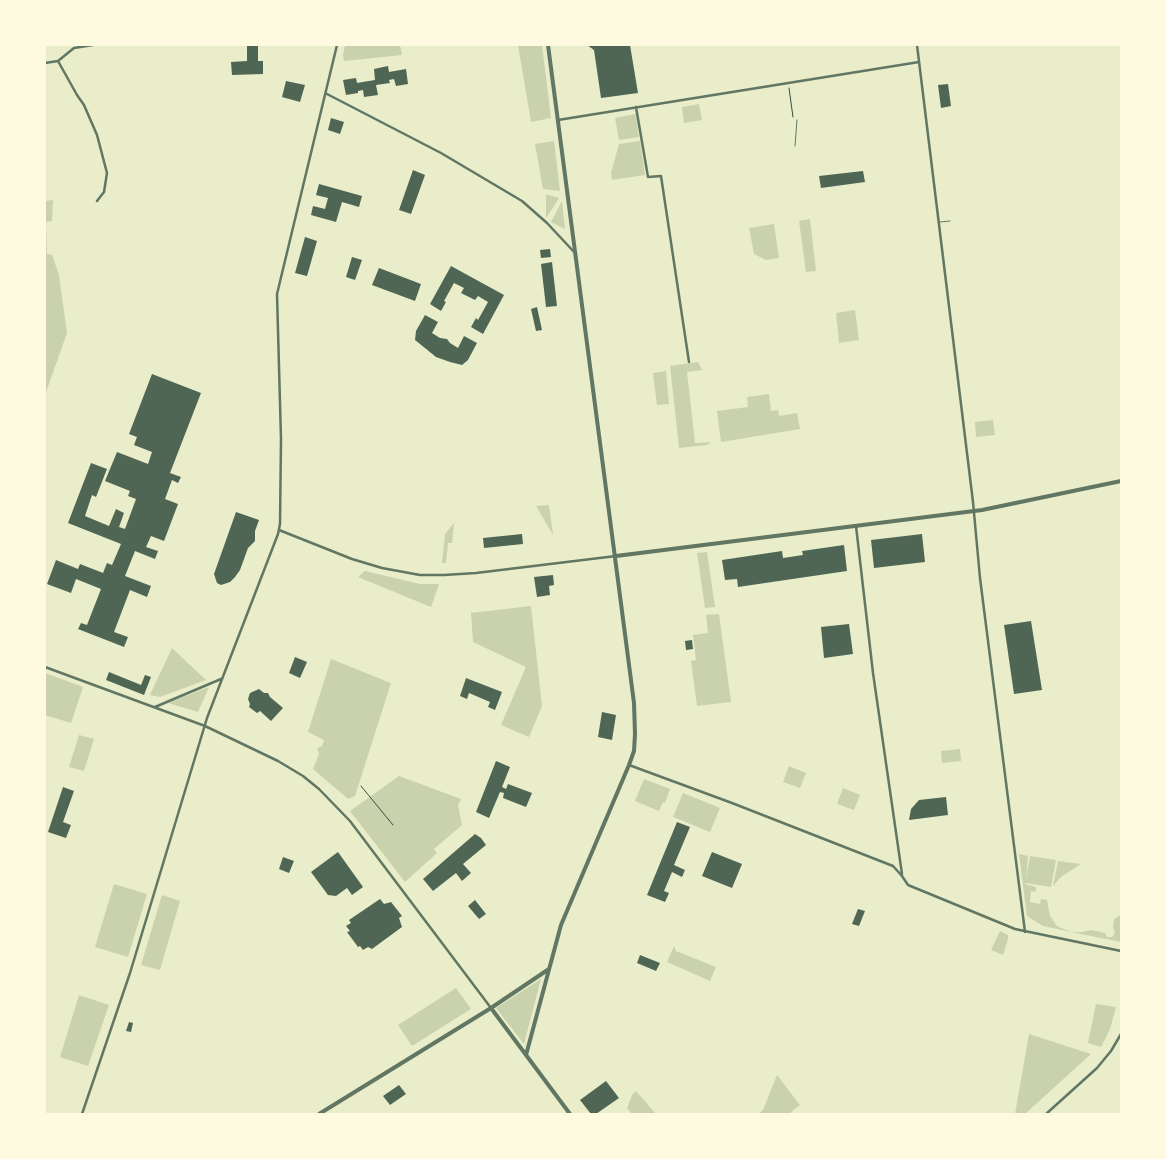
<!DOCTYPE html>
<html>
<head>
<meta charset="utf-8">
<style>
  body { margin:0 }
  #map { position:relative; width:1166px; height:1159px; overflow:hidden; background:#e9edc9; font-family:"PT Sans Narrow",sans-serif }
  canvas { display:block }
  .frame { position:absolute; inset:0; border:46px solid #fefae0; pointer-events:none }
</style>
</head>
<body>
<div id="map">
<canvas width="1166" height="1159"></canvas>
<div class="frame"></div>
</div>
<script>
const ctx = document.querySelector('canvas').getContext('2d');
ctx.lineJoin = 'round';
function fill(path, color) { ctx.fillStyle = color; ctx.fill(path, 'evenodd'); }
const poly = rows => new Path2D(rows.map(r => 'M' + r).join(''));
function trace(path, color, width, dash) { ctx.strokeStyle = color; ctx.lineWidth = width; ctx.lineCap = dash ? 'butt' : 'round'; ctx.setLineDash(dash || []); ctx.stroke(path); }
const green = poly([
  [345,45,400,45,402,55,344,61,343,55],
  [518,45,542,45,551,118,531,122],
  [699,104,702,120,684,123,682,107],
  [636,114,639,137,619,140,615,118],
  [554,141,560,191,543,189,535,144],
  [640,141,645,175,612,180,611,173,619,144],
  [546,194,559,198,546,218],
  [53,200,52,221,46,222,47,254,52,255,59,275,67,333,45,395,45,201],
  [562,201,565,229,551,222],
  [810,219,816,271,806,272,799,221],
  [774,224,779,258,766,260,754,254,749,228],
  [855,310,859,340,839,343,836,313],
  [698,362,702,370,687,372,695,443,711,442,707,445,679,448,670,366],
  [666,371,669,404,657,405,653,373],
  [769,394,771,411,778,410,779,416,797,413,800,429,721,442,717,411,748,407,747,397],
  [993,420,995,435,976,437,975,422],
  [549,505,553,535,536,506],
  [454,523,452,543,448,543,446,563,442,563,445,534],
  [707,552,715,607,705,608,697,553],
  [365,571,420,584,439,584,431,607,358,577],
  [531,606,542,706,529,737,501,725,526,667,473,642,471,613],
  [719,614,731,702,697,706,691,661,696,660,693,635,708,633,706,615],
  [172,648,206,680,160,697,150,695],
  [331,659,391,683,355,796,348,799,313,769,319,754,317,748,322,746,324,740,308,732],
  [45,673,83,687,71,723,45,715],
  [209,687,198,712,168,703],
  [79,735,94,739,84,771,69,767],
  [960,749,961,761,942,763,941,751],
  [789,766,806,773,800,788,783,782],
  [399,776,461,799,458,805,462,825,434,849,437,853,405,882,350,811],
  [644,779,670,789,665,803,663,802,659,811,635,801],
  [843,788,860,795,854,810,837,804],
  [683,793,720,808,710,832,673,817],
  [1019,854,1028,856,1026,880,1030,856,1056,860,1051,887,1026,883,1025,884,1036,887,1036,892,1031,891,1030,902,1040,904,1041,899,1047,900,1050,916,1057,926,1071,932,1082,932,1092,930,1105,933,1107,937,1112,937,1115,933,1113,928,1114,919,1121,915,1121,942,1071,932,1043,926,1027,916],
  [1058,861,1081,864,1061,877,1053,886],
  [114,884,147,894,128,957,95,947],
  [162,895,180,901,160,970,141,965],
  [1000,931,1008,935,1008,939,1003,955,991,950],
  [674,946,676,951,716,967,710,981,667,962],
  [541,979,524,1044,496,1008],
  [456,988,471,1009,412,1046,398,1025],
  [79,995,109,1005,88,1066,60,1057],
  [1096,1004,1116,1007,1110,1029,1101,1047,1088,1043],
  [1029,1034,1091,1054,1025,1114,1015,1114],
  [777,1075,800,1105,789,1114,758,1114,763,1110],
  [636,1091,656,1114,632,1114,627,1108,632,1095]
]);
const building = poly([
  [247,45,258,45,258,61,263,61,263,74,232,75,231,62,247,61],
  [587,45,630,45,638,93,601,98,594,50],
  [388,66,389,72,406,69,408,84,396,86,394,79,389,80,390,83,376,85,378,95,364,97,363,90,358,91,358,93,346,95,343,80,356,78,357,83,375,80,374,69],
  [286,81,305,85,300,102,282,97],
  [948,84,951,106,941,108,938,85],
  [331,118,344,122,340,134,328,130],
  [413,170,425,175,411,214,399,210],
  [863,171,865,182,821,188,819,176],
  [319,184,362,196,359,207,342,202,336,222,311,215,313,206,325,209,328,198,316,195],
  [305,237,317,241,307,276,295,273],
  [550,249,551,257,541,258,540,250],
  [352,257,362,260,355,280,346,277],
  [552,262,557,306,546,307,541,264],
  [451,266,504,295,483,334,471,327,476,318,478,320,488,302,478,296,475,300,461,293,464,288,454,283,444,301,446,302,441,311,430,304],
  [379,268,421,284,415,301,372,285],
  [537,307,542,330,536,331,531,309],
  [425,315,438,322,432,333,440,338,447,339,450,343,458,348,464,336,477,343,468,360,462,365,450,362,436,357,415,340,416,331],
  [152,374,201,393,170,473,181,477,178,483,172,480,165,499,178,504,164,541,151,536,146,547,158,551,155,559,135,551,125,576,151,586,147,597,130,590,114,632,128,637,124,647,78,629,81,623,87,625,101,589,76,579,71,593,47,584,56,560,78,569,80,564,103,573,107,563,112,565,121,544,68,523,91,463,107,469,96,497,92,495,85,516,109,526,116,509,124,513,119,527,125,529,136,499,128,496,130,491,105,481,117,452,148,464,152,452,134,445,137,437,129,434],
  [236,512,259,520,255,531,255,541,248,548,240,570,235,577,230,582,221,585,217,583,214,574],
  [522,534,523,544,484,548,483,538],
  [922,534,925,562,874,568,871,540],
  [844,545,847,571,738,587,737,579,725,580,722,560,782,551,783,558,803,555,802,551],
  [553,575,554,585,549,586,550,595,537,597,534,577],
  [1031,621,1042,690,1014,694,1004,625],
  [849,624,853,654,824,658,821,627],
  [692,640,693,649,686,650,685,641],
  [295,657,307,662,300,678,289,673],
  [109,672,141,685,145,675,151,677,144,695,106,680],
  [466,678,502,692,495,710,488,707,490,702,469,693,467,699,460,696],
  [259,689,264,693,268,693,270,697,283,708,271,721,260,711,257,713,249,707,250,704,248,699,250,693],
  [602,712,616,715,612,740,598,737],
  [496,761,510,767,502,787,506,789,508,784,532,793,526,807,503,798,504,793,500,792,489,818,476,812],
  [63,787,74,791,63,822,71,825,66,838,48,832],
  [946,797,948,815,909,820,911,809,919,800],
  [677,822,690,827,674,865,685,870,682,877,672,872,664,891,669,893,665,902,647,895],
  [475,834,481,838,486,845,463,864,471,873,462,881,456,873,433,891,423,879],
  [338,852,363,887,352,895,347,888,336,896,328,895,311,872],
  [712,852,742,864,732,888,702,876],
  [283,857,294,861,289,873,279,869],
  [380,899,384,904,391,902,402,916,399,918,402,927,372,949,368,947,363,950,360,946,358,947,347,932,350,931,346,926,351,923,349,920],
  [475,900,486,914,479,919,468,906],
  [858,909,865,911,859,926,852,924],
  [640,955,660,963,656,971,637,963],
  [129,1022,133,1023,131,1032,126,1031],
  [606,1081,619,1098,596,1114,591,1114,580,1100],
  [399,1085,406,1094,390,1105,383,1096]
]);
const path = poly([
  [789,88,793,117],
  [361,786,393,825]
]);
const service = poly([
  [795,146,797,120],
  [940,222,950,221]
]);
const minor = poly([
  [917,45,973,502,980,578,1025,932],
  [58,61,77,95,84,105,97,135,107,173,104,192,97,201],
  [45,63,58,61,74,48,93,45],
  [327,94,441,153,522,201,547,223,575,253],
  [636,107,648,177,661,176,689,362],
  [558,120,919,62],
  [856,526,873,673,902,874],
  [279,530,352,559,382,568,420,575,444,575,476,573,616,556],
  [45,667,205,726,278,761,303,776,319,789,350,821,491,1008],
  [155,707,221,679],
  [629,765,732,803,893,866,902,876,908,885,1015,929,1121,951],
  [82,1114,130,973,207,718,278,534,280,524,281,439,277,294,337,45],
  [1046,1114,1097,1068,1111,1051,1121,1034]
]);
const tertiary = poly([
  [616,556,982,510,1121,481],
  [491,1008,570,1114],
  [526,1055,561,925,629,765,634,751,635,734,634,703,548,45],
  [319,1114,491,1008,549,969]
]);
fill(green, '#cad2ad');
fill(building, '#4f6655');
trace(path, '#344e41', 1);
trace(service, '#617663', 1);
trace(minor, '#617663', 2.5);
trace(tertiary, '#617663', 4);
</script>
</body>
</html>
